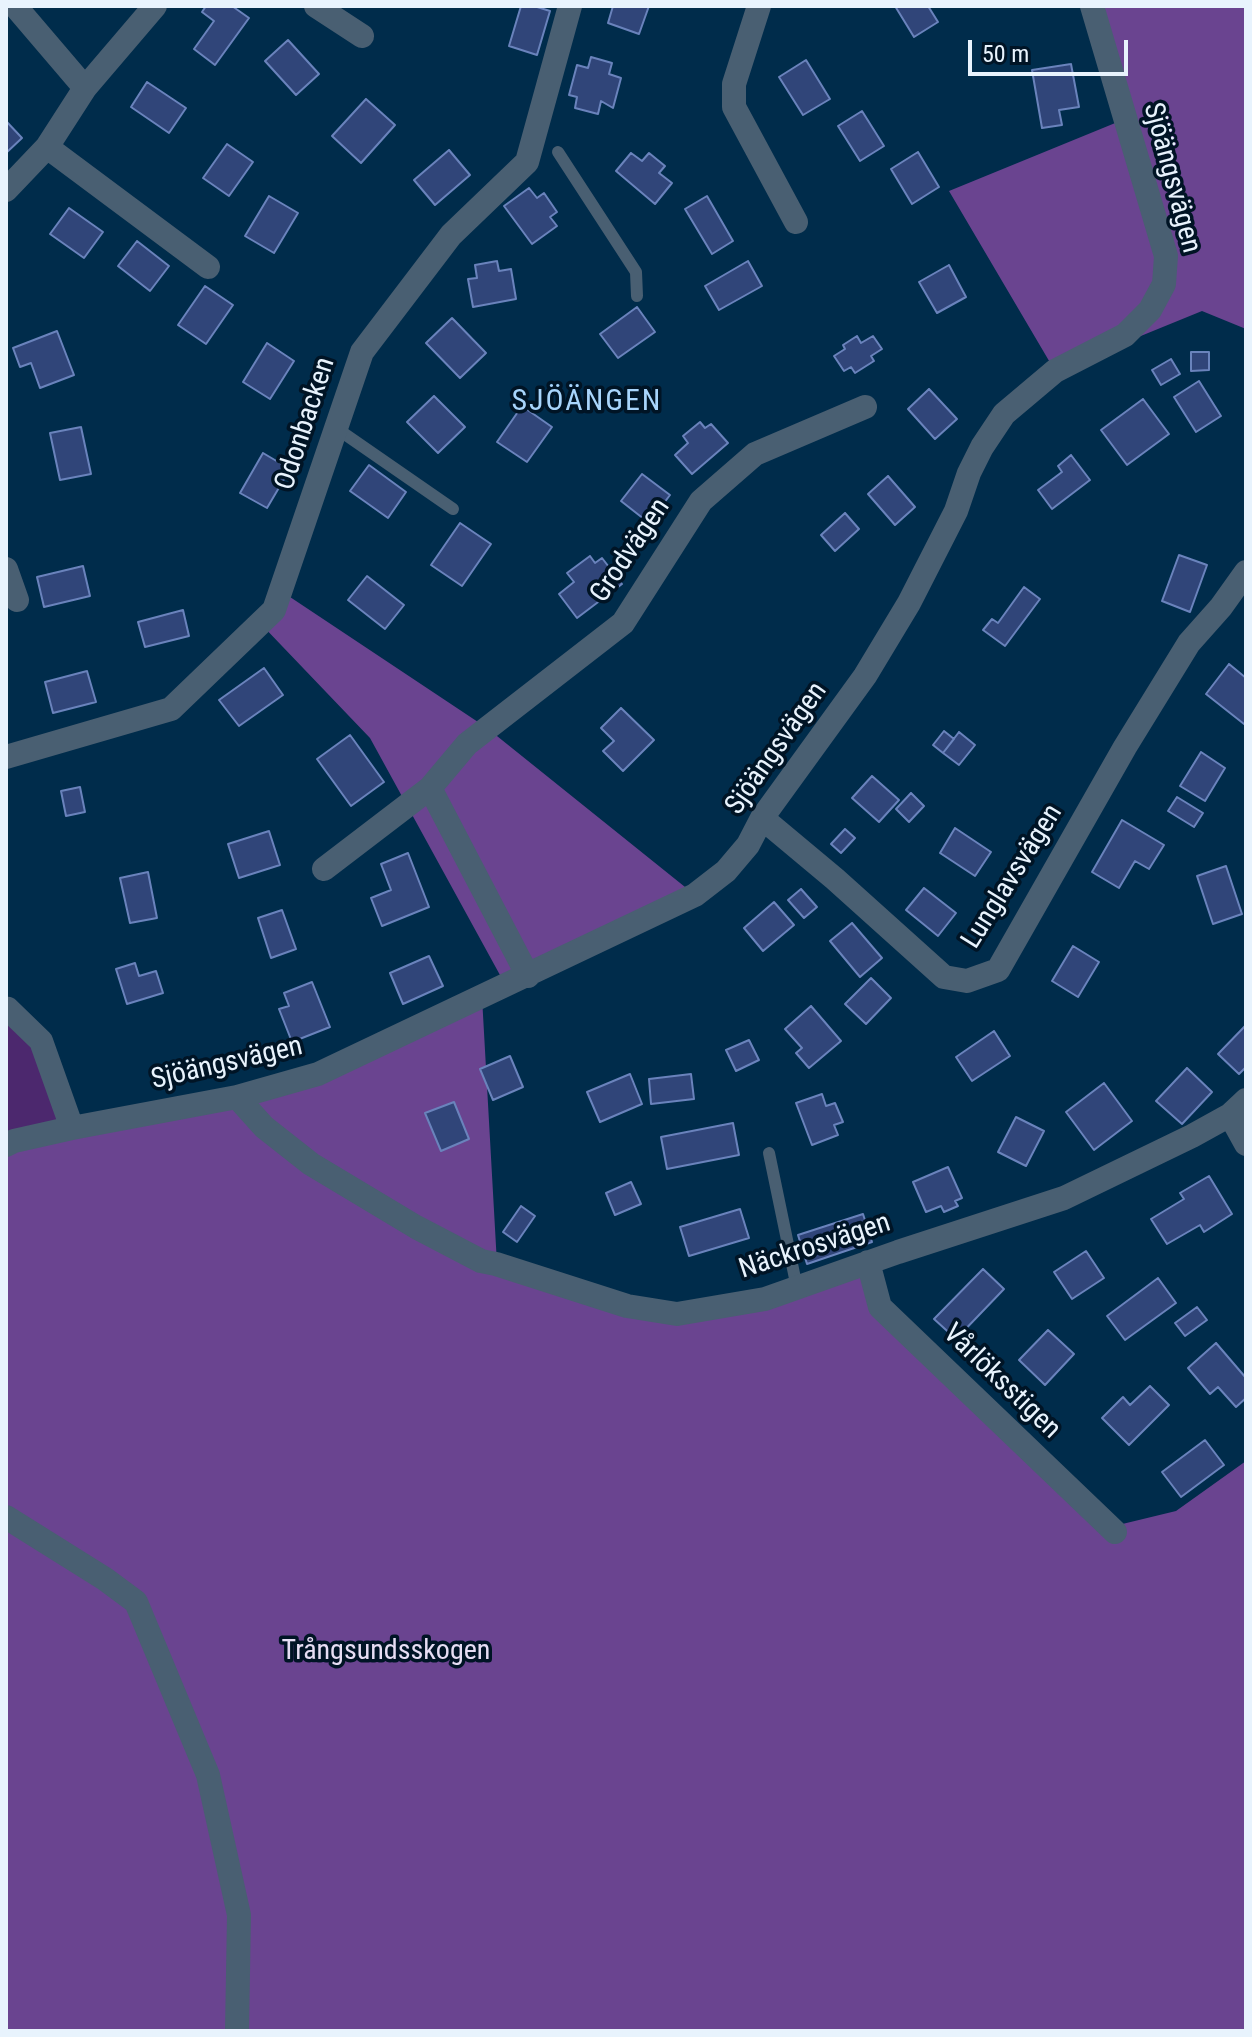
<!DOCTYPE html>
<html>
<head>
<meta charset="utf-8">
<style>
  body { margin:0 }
  #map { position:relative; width:1252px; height:2037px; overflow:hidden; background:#002c4b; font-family:"Roboto Condensed",sans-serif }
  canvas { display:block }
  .frame { position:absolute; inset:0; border:8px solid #e8f3fd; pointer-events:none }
  .scale { position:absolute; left:968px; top:40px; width:160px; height:36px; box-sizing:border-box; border:4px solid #e8f3fd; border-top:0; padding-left:10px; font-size:24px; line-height:28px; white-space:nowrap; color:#e8f3fd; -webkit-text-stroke:6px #001425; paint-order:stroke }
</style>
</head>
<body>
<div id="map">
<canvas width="1252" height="2037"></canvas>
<div class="frame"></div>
<div class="scale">50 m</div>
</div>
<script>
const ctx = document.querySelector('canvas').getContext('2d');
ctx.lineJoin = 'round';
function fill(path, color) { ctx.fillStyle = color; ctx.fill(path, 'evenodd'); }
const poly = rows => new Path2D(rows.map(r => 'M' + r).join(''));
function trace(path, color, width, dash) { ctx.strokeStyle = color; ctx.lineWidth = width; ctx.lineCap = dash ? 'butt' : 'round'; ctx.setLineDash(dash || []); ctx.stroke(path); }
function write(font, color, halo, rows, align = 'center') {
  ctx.font = font + ' "Roboto Condensed",sans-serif'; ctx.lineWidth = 7; ctx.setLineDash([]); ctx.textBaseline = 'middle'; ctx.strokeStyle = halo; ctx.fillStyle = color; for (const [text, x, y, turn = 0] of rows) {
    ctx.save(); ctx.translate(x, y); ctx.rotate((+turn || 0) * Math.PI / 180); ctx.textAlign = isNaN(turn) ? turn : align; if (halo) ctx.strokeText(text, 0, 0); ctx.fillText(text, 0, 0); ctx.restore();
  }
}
const green = poly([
  [6,1010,41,1041,72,1128,6,1145]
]);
const forest = poly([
  [1092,6,1246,6,1246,329,1202,311,1055,371,949,191,1125,119],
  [281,591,487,728,695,895,506,986,370,738,260,623],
  [482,997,497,1264,677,1314,868,1262,880,1308,1110,1527,1176,1511,1246,1461,1246,2031,6,2031,6,1145,237,1097]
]);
const building = poly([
  [206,6,232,6,249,18,215,65,194,49,214,21,202,12,206,6],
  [521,6,534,6,550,11,537,55,509,46,521,6],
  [613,6,649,6,639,34,608,23,613,6],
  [895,6,928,6,938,22,914,37,895,6],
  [288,40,319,74,296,95,265,61,288,40],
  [591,57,612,63,609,74,621,78,613,108,601,101,598,114,575,108,577,97,569,95,577,65,588,68,591,57],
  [806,60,830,99,803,115,779,77,806,60],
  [1071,64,1079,107,1059,110,1062,125,1042,128,1032,70,1071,64],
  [147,82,186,108,169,133,131,107,147,82],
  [366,99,395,125,361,163,332,136,366,99],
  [862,111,884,146,860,161,838,126,862,111],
  [6,121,22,138,6,153,6,121],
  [227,144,253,162,229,196,203,178,227,144],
  [449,150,470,175,435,205,414,180,449,150],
  [918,152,939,187,912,204,891,169,918,152],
  [631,153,642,161,649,153,665,166,659,173,672,183,655,204,616,171,631,153],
  [529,188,537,198,544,193,557,212,550,217,557,226,532,244,504,206,529,188],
  [269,196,298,213,274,253,245,236,269,196],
  [707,196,733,241,712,254,685,209,707,196],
  [69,208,103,232,84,258,50,234,69,208],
  [137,241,169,266,150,291,118,266,137,241],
  [497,261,499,271,511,269,516,299,473,307,468,279,477,278,475,265,497,261],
  [748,261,762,286,719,310,705,286,748,261],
  [949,265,966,297,937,313,919,282,949,265],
  [205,286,233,305,206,344,178,325,205,286],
  [637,307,655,332,618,358,600,334,637,307],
  [452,318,486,353,460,378,426,343,452,318],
  [57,331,74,375,40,388,31,363,20,367,13,348,57,331],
  [857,336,861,343,873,336,882,349,871,356,874,361,855,373,851,367,844,371,834,356,845,349,843,345,857,336],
  [267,343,294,361,270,399,243,382,267,343],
  [1191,352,1209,352,1209,370,1191,371,1191,352],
  [1171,359,1180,374,1161,385,1152,370,1171,359],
  [1199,381,1221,416,1196,432,1174,397,1199,381],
  [929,389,957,419,935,439,908,409,929,389],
  [434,396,465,427,438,453,407,422,434,396],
  [1143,399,1169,434,1127,465,1101,430,1143,399],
  [522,406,552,427,527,462,497,442,522,406],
  [700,422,705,428,711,424,728,443,692,474,675,455,688,443,683,436,700,422],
  [81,427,91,474,60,480,50,433,81,427],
  [263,453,290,469,267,508,240,493,263,453],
  [1071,455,1090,480,1052,509,1038,490,1062,472,1058,466,1071,455],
  [369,465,406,492,388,518,350,491,369,465],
  [642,474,670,495,649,523,621,501,642,474],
  [888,476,915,507,895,525,868,494,888,476],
  [845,513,859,529,835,551,821,535,845,513],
  [460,523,491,544,462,586,431,565,460,523],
  [1179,555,1207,565,1190,612,1162,601,1179,555],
  [590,556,595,563,602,558,622,584,577,618,559,594,574,582,567,573,590,556],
  [83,566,90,596,44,607,37,577,83,566],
  [367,576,404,605,385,629,348,600,367,576],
  [1024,587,1040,599,1005,646,983,630,992,619,998,623,1024,587],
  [183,610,189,636,145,647,138,622,183,610],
  [1229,664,1246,678,1246,722,1244,724,1206,694,1229,664],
  [264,668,283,695,239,726,219,700,264,668],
  [87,671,96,702,53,713,45,682,87,671],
  [621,708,654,740,623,771,603,751,614,741,601,728,621,708],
  [944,731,954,739,943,753,933,745,944,731],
  [959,732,975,745,959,765,943,753,959,732],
  [350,735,384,782,351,806,317,759,350,735],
  [1201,752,1225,768,1205,801,1180,786,1201,752],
  [872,776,899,800,879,822,852,798,872,776],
  [80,787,85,812,66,816,61,791,80,787],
  [911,793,924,806,909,822,896,809,911,793],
  [1177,797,1203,813,1194,827,1168,811,1177,797],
  [1122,820,1164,845,1149,869,1135,861,1119,888,1092,872,1122,820],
  [955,828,991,852,975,876,940,853,955,828],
  [845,829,855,838,841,853,831,844,845,829],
  [269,831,280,865,239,878,228,844,269,831],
  [408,853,429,907,382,926,371,898,391,890,381,864,408,853],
  [1226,866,1242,914,1213,924,1197,876,1226,866],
  [148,872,157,918,130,923,120,878,148,872],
  [924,888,956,913,938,936,906,910,924,888],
  [801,889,817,907,804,918,788,900,801,889],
  [774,902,794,925,763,951,744,928,774,902],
  [282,910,296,949,271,958,258,918,282,910],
  [852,923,882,958,860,977,830,941,852,923],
  [1073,946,1099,962,1078,997,1052,981,1073,946],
  [429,956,443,986,403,1004,390,973,429,956],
  [135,963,139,976,156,971,163,993,127,1004,116,969,135,963],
  [871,978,891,998,866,1024,845,1004,871,978],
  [312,982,330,1027,292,1042,279,1009,289,1006,284,993,312,982],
  [811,1006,841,1041,809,1068,796,1053,802,1048,785,1029,811,1006],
  [1246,1025,1246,1067,1239,1074,1218,1054,1246,1025],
  [994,1031,1010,1056,972,1081,956,1057,994,1031],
  [749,1040,759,1060,736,1071,726,1050,749,1040],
  [510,1056,523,1087,493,1100,480,1069,510,1056],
  [1187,1068,1212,1092,1182,1124,1156,1101,1187,1068],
  [630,1074,642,1104,600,1122,587,1092,630,1074],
  [691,1074,694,1099,651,1104,649,1079,691,1074],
  [1104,1083,1132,1121,1094,1150,1066,1112,1104,1083],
  [822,1094,826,1106,835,1103,843,1122,834,1125,838,1135,812,1145,796,1103,822,1094],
  [454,1102,469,1139,441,1151,425,1113,454,1102],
  [1016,1117,1044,1131,1026,1166,998,1152,1016,1117],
  [733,1123,739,1155,667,1169,661,1137,733,1123],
  [948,1167,962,1198,955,1201,958,1206,944,1212,941,1206,926,1212,913,1182,948,1167],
  [1209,1176,1232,1214,1204,1232,1200,1225,1167,1244,1151,1219,1184,1199,1180,1193,1209,1176],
  [631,1182,641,1204,615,1215,606,1193,631,1182],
  [521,1206,535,1216,517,1242,503,1232,521,1206],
  [740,1209,749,1238,689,1256,680,1227,740,1209],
  [863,1214,872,1242,807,1264,798,1235,863,1214],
  [1086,1251,1104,1278,1072,1299,1054,1272,1086,1251],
  [983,1269,1004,1289,956,1339,934,1319,983,1269],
  [1158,1278,1176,1303,1125,1340,1107,1316,1158,1278],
  [1197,1307,1207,1320,1185,1336,1175,1323,1197,1307],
  [1048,1330,1074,1354,1045,1385,1019,1360,1048,1330],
  [1216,1343,1246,1378,1246,1398,1236,1407,1218,1387,1210,1394,1188,1368,1216,1343],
  [1150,1386,1169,1405,1129,1445,1102,1418,1123,1397,1130,1405,1150,1386],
  [1205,1440,1224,1465,1181,1497,1162,1472,1205,1440]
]);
const lane = poly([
  [558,152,636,272,637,296],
  [336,428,453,509],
  [769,1153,797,1288]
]);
const street = poly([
  [15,6,85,88],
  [316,6,362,36],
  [759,6,734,84,734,107,796,222],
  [47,147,208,267],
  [6,190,47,147,85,88,155,6],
  [6,569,17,600],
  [6,757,171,709,274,610,362,352,451,235,527,162,570,6],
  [430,788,528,976],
  [762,818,835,879,944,977,967,981,998,970,1125,747,1189,643,1221,607,1246,572],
  [324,869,430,788,467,744,623,623,701,501,755,454,865,407],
  [6,1010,8,1009,41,1041,72,1128],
  [237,1097,264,1127,311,1164,416,1227,481,1261,496,1264,627,1306,677,1314,765,1299,898,1252,1064,1198,1192,1136,1230,1115,1246,1100],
  [1230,1115,1246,1144],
  [6,1145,14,1141,72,1128,237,1097,318,1074,695,895,726,871,748,845,762,818,865,676,909,603,956,511,969,473,982,447,1004,414,1055,371,1125,335,1150,310,1164,284,1166,256,1092,6],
  [868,1262,880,1307,1115,1532],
  [6,1517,105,1579,136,1602,208,1775,239,1915,237,2031]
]);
const streetNames = [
  ["Sjöängsvägen",1171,178,75],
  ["Odonbacken",306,424,-72],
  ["Grodvägen",631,551,-56],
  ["Sjöängsvägen",777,749,-55],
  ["Lunglavsvägen",1013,877,-58],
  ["Sjöängsvägen",227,1064,-13],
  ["Näckrosvägen",815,1247,-18],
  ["Vårlöksstigen",1001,1382,44]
];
const parkNames = [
  ["Trångsundsskogen",386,1652]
];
const neighbourhoodNames = [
  ["SJÖÄNGEN",587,402]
];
fill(green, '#4c286e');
fill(forest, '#6a4490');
fill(building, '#304579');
trace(building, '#6a83bc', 2);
trace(lane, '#495f72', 12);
trace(street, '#495f72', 24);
write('28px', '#e8f3fd', '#001425', streetNames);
write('28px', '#e7def4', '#001425', parkNames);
ctx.letterSpacing = '2px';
write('30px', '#a8d5fc', '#001425', neighbourhoodNames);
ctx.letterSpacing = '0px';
</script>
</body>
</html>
